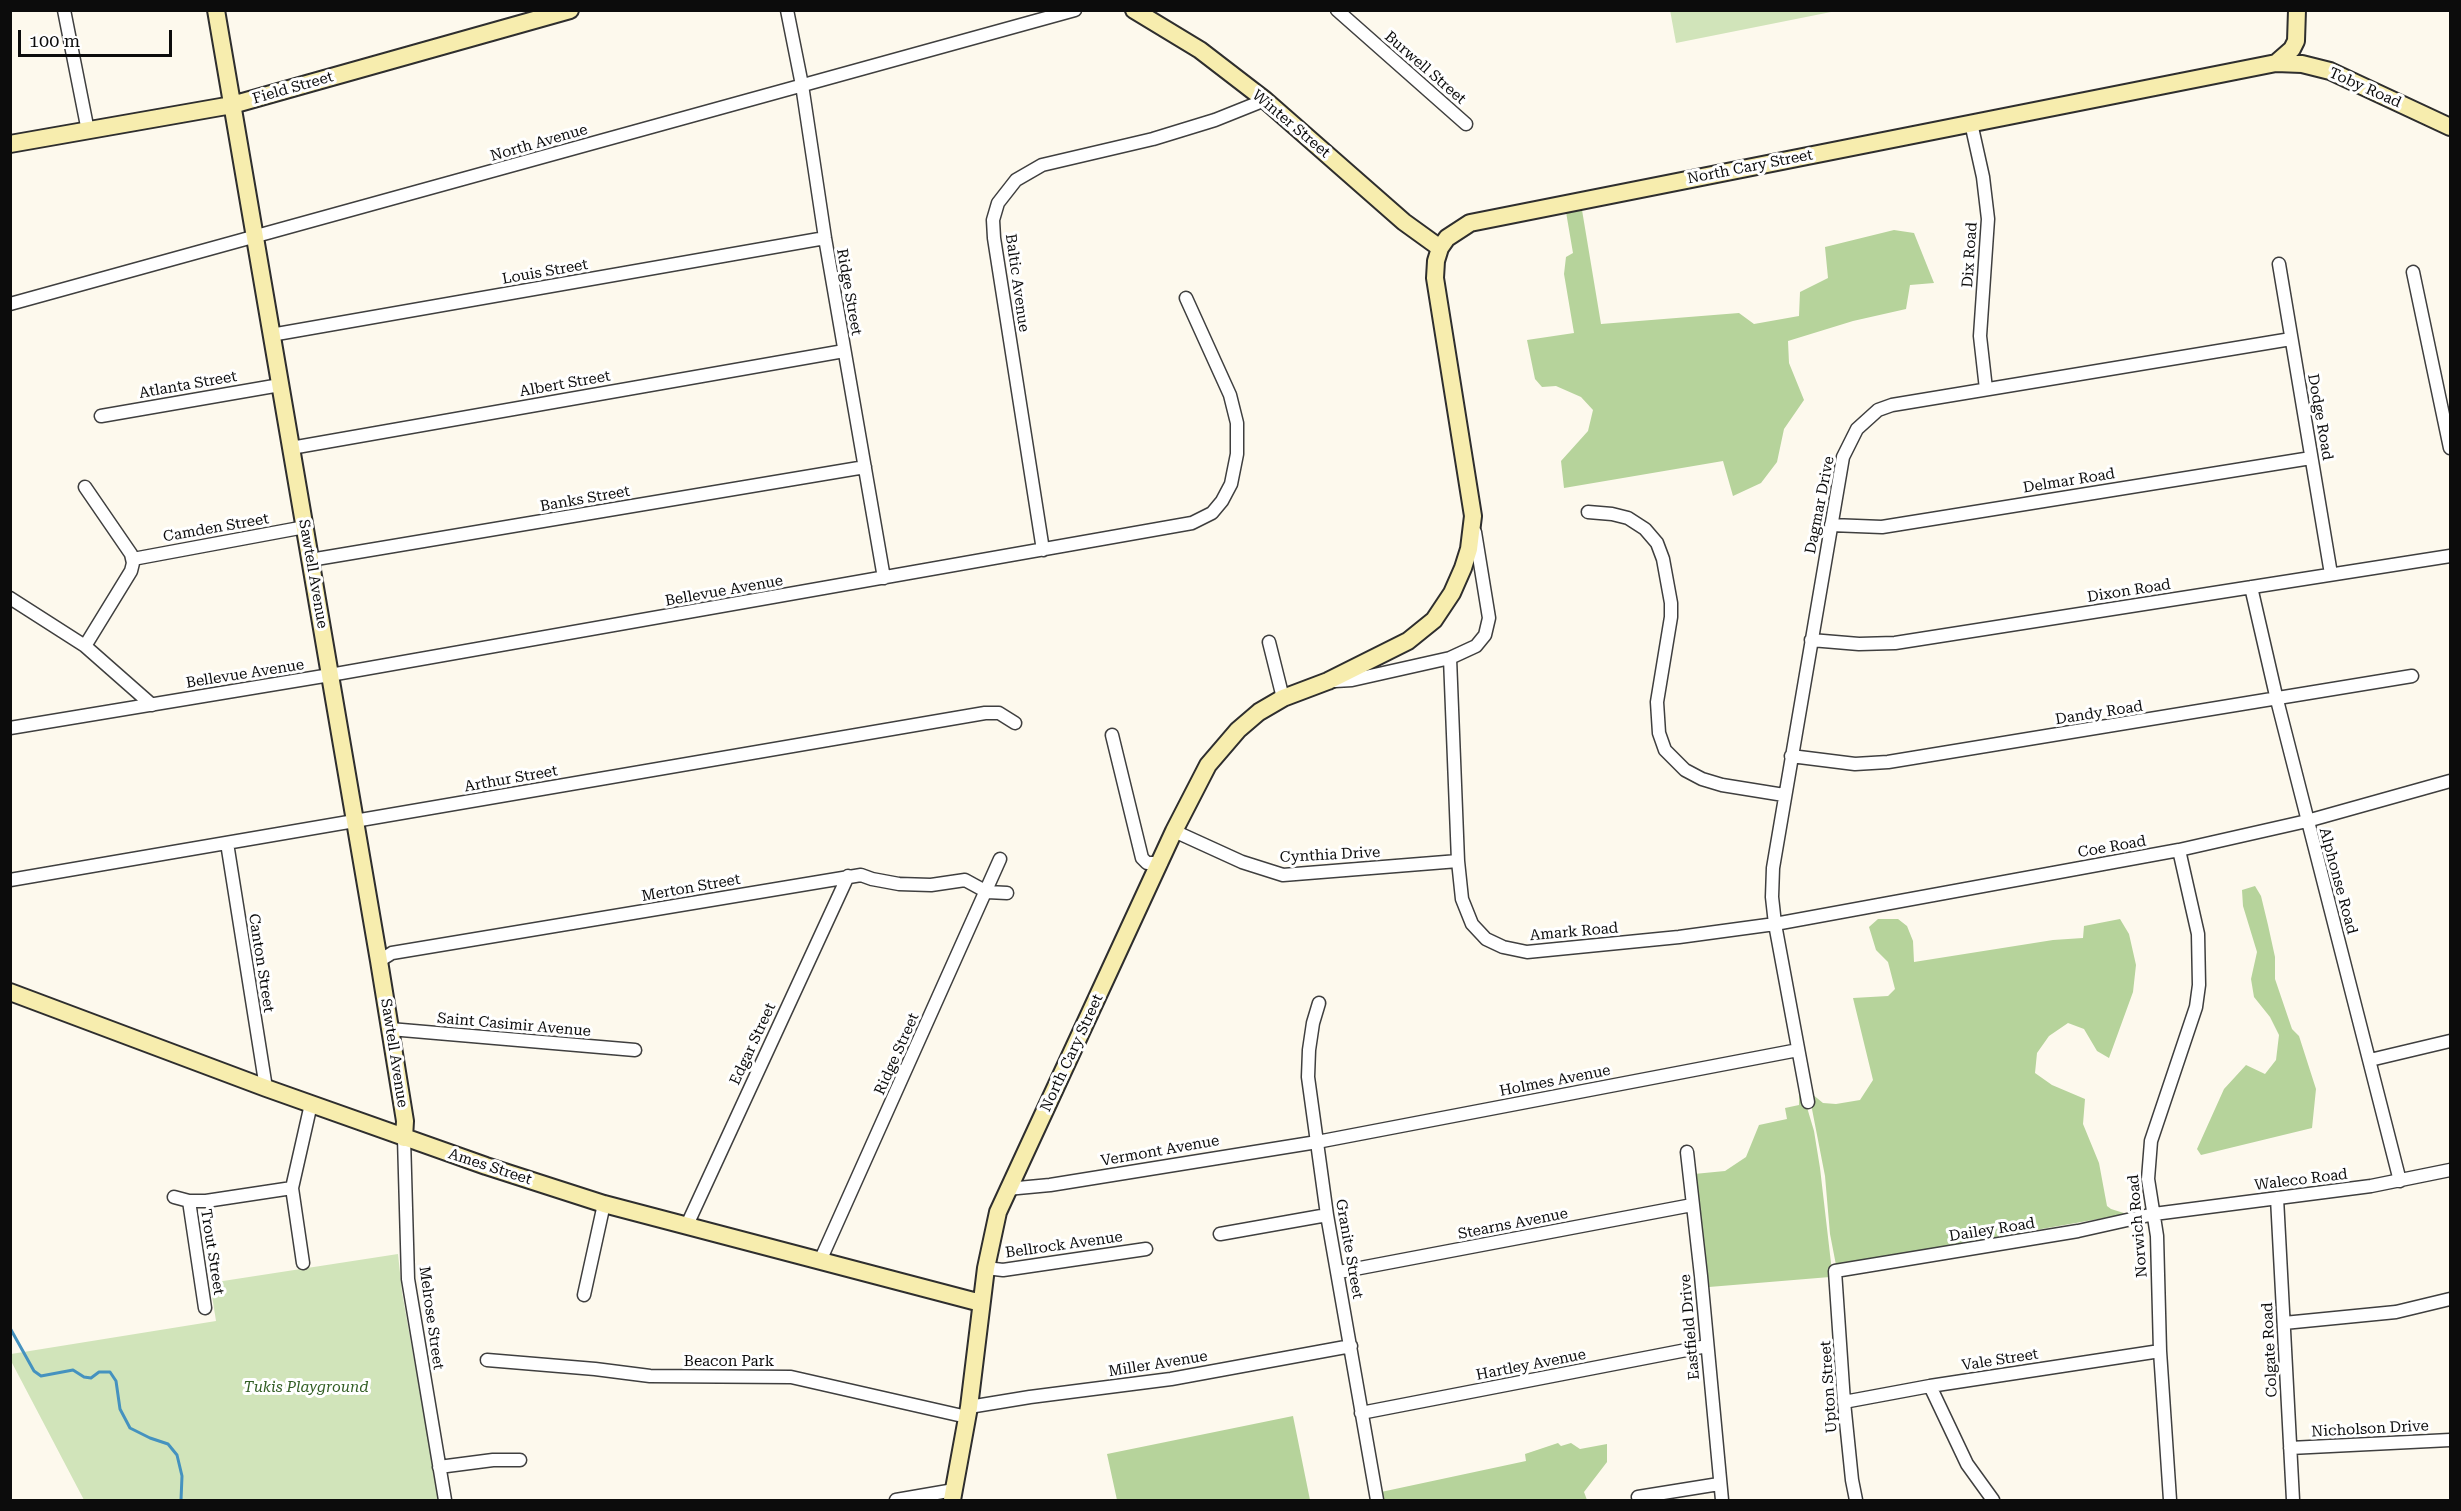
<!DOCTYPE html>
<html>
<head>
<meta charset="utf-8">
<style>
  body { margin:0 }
  #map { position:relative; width:2461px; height:1511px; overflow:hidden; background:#fdf9ed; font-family:"Roboto Serif",serif }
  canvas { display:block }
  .frame { position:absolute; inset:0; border:12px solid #0c0c0c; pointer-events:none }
  .scale { position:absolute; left:18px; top:30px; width:154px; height:27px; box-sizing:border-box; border:3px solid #0c0c0c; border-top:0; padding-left:8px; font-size:18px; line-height:21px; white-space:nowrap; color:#0c0c0c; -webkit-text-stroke:4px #fff; paint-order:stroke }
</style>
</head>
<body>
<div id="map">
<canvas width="2461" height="1511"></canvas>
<div class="frame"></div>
<div class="scale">100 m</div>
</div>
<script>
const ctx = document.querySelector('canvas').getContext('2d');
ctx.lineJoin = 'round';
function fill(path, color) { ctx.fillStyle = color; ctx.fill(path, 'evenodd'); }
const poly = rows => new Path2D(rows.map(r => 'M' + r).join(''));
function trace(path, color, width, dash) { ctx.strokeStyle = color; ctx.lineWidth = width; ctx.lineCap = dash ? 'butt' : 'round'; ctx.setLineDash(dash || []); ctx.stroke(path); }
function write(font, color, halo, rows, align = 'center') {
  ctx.font = font + ' "Roboto Serif",serif'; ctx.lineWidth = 6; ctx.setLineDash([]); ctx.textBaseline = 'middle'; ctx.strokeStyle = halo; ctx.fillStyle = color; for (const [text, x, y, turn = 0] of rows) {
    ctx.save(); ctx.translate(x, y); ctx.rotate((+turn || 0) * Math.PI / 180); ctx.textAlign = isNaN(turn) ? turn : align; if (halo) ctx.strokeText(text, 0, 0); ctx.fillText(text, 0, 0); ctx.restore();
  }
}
const green = poly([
  [1670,10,1836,10,1836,11,1676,43],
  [398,1254,402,1292,439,1500,84,1500,11,1361,11,1354,216,1321,210,1283]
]);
const forest = poly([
  [1582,210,1601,324,1739,313,1754,324,1799,316,1800,292,1828,278,1825,247,1894,230,1914,233,1934,283,1910,285,1906,309,1853,321,1788,341,1789,363,1804,400,1784,429,1777,462,1761,483,1733,496,1723,461,1564,488,1561,461,1588,431,1593,410,1581,397,1556,386,1542,387,1535,379,1527,340,1574,333,1564,274,1566,257,1573,253,1566,212],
  [2255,886,2261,896,2268,925,2275,957,2275,979,2292,1029,2299,1036,2316,1089,2312,1128,2201,1155,2197,1149,2224,1089,2246,1065,2265,1074,2276,1060,2279,1035,2270,1017,2254,997,2251,979,2257,952,2243,906,2242,890],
  [1878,919,1898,919,1907,926,1913,941,1914,962,2053,940,2083,938,2084,926,2120,919,2129,934,2136,965,2133,992,2109,1058,2097,1051,2084,1029,2068,1023,2049,1036,2037,1053,2035,1073,2052,1085,2085,1099,2083,1124,2099,1163,2107,1206,2111,1209,2127,1214,1836,1265,1830,1234,1825,1176,1811,1104,1812,1094,1823,1103,1836,1104,1860,1100,1873,1080,1853,998,1888,996,1895,989,1888,962,1876,950,1869,927],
  [1803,1094,1814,1131,1820,1168,1831,1263,1830,1277,1709,1287,1694,1174,1725,1171,1746,1157,1759,1125,1787,1119,1785,1108,1799,1105,1799,1095],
  [1293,1416,1310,1500,1117,1500,1107,1454],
  [1558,1443,1561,1446,1571,1443,1580,1449,1607,1444,1607,1462,1584,1492,1587,1500,1383,1500,1381,1492,1526,1461,1525,1454]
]);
const stream = poly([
  [10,1328,34,1371,41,1376,73,1370,84,1377,91,1378,99,1372,110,1372,116,1381,120,1409,130,1428,150,1438,168,1444,177,1455,182,1476,181,1500]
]);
const street = poly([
  [64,10,88,131],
  [787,10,802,85,825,238,884,578],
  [1337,10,1466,124],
  [1971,123,1983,177,1988,219,1980,336,1986,389],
  [2279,264,2331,574],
  [2413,272,2450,448],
  [10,304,1075,10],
  [271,335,825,238],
  [101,416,280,385],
  [291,448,844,351],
  [1588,512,1612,514,1628,518,1645,529,1657,543,1663,559,1671,603,1671,617,1657,702,1659,733,1665,750,1685,770,1702,779,1722,785,1784,795],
  [1831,525,1882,527,2311,458],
  [1043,550,994,238,993,220,998,203,1016,180,1042,165,1153,139,1215,120,1265,100],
  [133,559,305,527],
  [310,560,865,467],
  [2251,587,2277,700,2400,1181],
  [10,598,85,646,152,705],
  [1811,640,1859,644,1895,643,2450,556],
  [1269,642,1283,698],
  [85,646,131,571,133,563,131,554,85,487],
  [1450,658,1458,861,1462,899,1472,924,1486,939,1503,947,1527,952,1679,937,1775,924,2179,850,2307,821,2450,781],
  [1335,681,1352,680,1450,658,1476,646,1485,635,1489,618,1475,532],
  [10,728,330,675,1192,523,1212,513,1222,501,1231,484,1237,454,1237,423,1230,395,1186,298],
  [1112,735,1142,858,1147,863,1161,863],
  [1791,756,1855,764,1888,762,2412,676],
  [1174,831,1242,862,1283,875,1458,861],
  [227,843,266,1088],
  [10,880,985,713,999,713,1015,723],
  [379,961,392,953,861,875,872,879,899,884,931,885,965,880,987,892,1007,893],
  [1319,1003,1313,1023,1309,1050,1308,1077,1327,1215,1377,1500],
  [390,1029,635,1050],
  [2370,1060,2450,1041],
  [1808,1102,1775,924,1772,897,1773,868,1843,457,1857,429,1878,410,1892,405,2291,339],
  [404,1138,408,1279,445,1500],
  [1687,1152,1701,1276,1722,1500],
  [1007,1189,1050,1185,1317,1142,1798,1050],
  [174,1197,189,1201,206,1201,292,1188],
  [2277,1198,2293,1500],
  [189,1201,205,1308],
  [687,1225,848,876],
  [1220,1234,1327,1215],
  [820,1261,1000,859],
  [303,1263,292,1188,311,1104],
  [986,1268,1003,1270,1146,1249],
  [1339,1272,1692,1205],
  [584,1295,604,1204],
  [2284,1323,2396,1312,2450,1299],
  [487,1360,595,1369,650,1376,791,1377,967,1417],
  [1930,1386,1967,1464,1993,1500],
  [1844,1402,1930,1386,2160,1351],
  [969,1407,1030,1397,1171,1379,1351,1346],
  [1361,1413,1707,1346],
  [2290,1448,2450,1440],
  [439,1467,493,1460,520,1460],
  [1638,1497,1719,1484],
  [896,1500,954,1490],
  [1856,1500,1852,1480,1844,1402,1835,1271,2078,1231,2154,1214,2371,1186,2450,1170],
  [2170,1500,2160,1351,2157,1236,2148,1179,2151,1141,2196,1007,2199,985,2198,934,2179,850]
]);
const secondary = poly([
  [216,10,379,961,405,1121,404,1138],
  [1134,10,1200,50,1265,100,1404,222,1440,248],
  [2276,63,2302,64,2330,71,2450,127],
  [10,144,232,105,570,10],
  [10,992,266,1088,486,1166,604,1204,981,1303],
  [952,1500,969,1407,986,1268,998,1212,1174,831,1208,765,1238,730,1259,712,1283,698,1328,681,1408,641,1434,620,1452,593,1463,568,1469,549,1473,516,1435,278,1436,261,1440,248,1447,238,1470,223,2276,63,2292,49,2296,41,2297,10]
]);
const streetNames = [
  ["Burwell Street",1425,68,41],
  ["Field Street",293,88,-16],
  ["Toby Road",2365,88,24],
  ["Winter Street",1291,124,40],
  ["North Avenue",539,143,-16],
  ["North Cary Street",1750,167,-11],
  ["Dix Road",1970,255,-86],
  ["Louis Street",545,272,-10],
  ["Baltic Avenue",1017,283,82],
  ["Ridge Street",849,292,80],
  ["Albert Street",565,384,-10],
  ["Atlanta Street",188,385,-10],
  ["Dodge Road",2320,417,80],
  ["Delmar Road",2069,481,-9],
  ["Banks Street",585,499,-10],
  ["Dagmar Drive",1820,505,-79],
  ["Camden Street",216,528,-10],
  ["Sawtell Avenue",313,574,80],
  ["Bellevue Avenue",724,591,-10],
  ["Dixon Road",2129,591,-9],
  ["Bellevue Avenue",245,674,-9],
  ["Dandy Road",2099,713,-9],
  ["Arthur Street",511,779,-10],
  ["Coe Road",2112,847,-10],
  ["Cynthia Drive",1330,855,-3],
  ["Alphonse Road",2338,881,75],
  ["Merton Street",691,888,-10],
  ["Amark Road",1574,932,-5],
  ["Canton Street",261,963,81],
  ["Saint Casimir Avenue",514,1025,5],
  ["Edgar Street",753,1044,-65],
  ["Sawtell Avenue",394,1053,81],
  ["North Cary Street",1072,1053,-65],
  ["Ridge Street",897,1054,-66],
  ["Holmes Avenue",1555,1081,-11],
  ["Vermont Avenue",1160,1151,-10],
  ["Ames Street",490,1167,18],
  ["Waleco Road",2301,1180,-7],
  ["Stearns Avenue",1513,1224,-11],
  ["Norwich Road",2138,1226,-95],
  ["Dailey Road",1992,1230,-9],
  ["Bellrock Avenue",1064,1245,-8],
  ["Granite Street",1349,1249,80],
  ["Trout Street",212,1252,81],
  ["Melrose Street",431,1318,82],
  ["Eastfield Drive",1690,1327,-95],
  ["Colgate Road",2270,1350,-93],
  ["Vale Street",2000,1360,-9],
  ["Beacon Park",729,1362],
  ["Miller Avenue",1158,1364,-9],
  ["Hartley Avenue",1531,1365,-11],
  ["Upton Street",1829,1387,-94],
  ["Nicholson Drive",2370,1429,-3]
];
const parkNames = [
  ["Tukis Playground",306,1388]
];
fill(green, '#d1e4ba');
fill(forest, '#b6d39b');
trace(stream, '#4592bf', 3);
trace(street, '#3f3f3f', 15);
trace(secondary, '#2e2e2e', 20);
trace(street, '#fff', 12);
trace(secondary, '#f7edae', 16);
write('15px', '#0c0c0c', '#fff', streetNames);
write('italic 15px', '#315d23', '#fff', parkNames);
</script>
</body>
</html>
